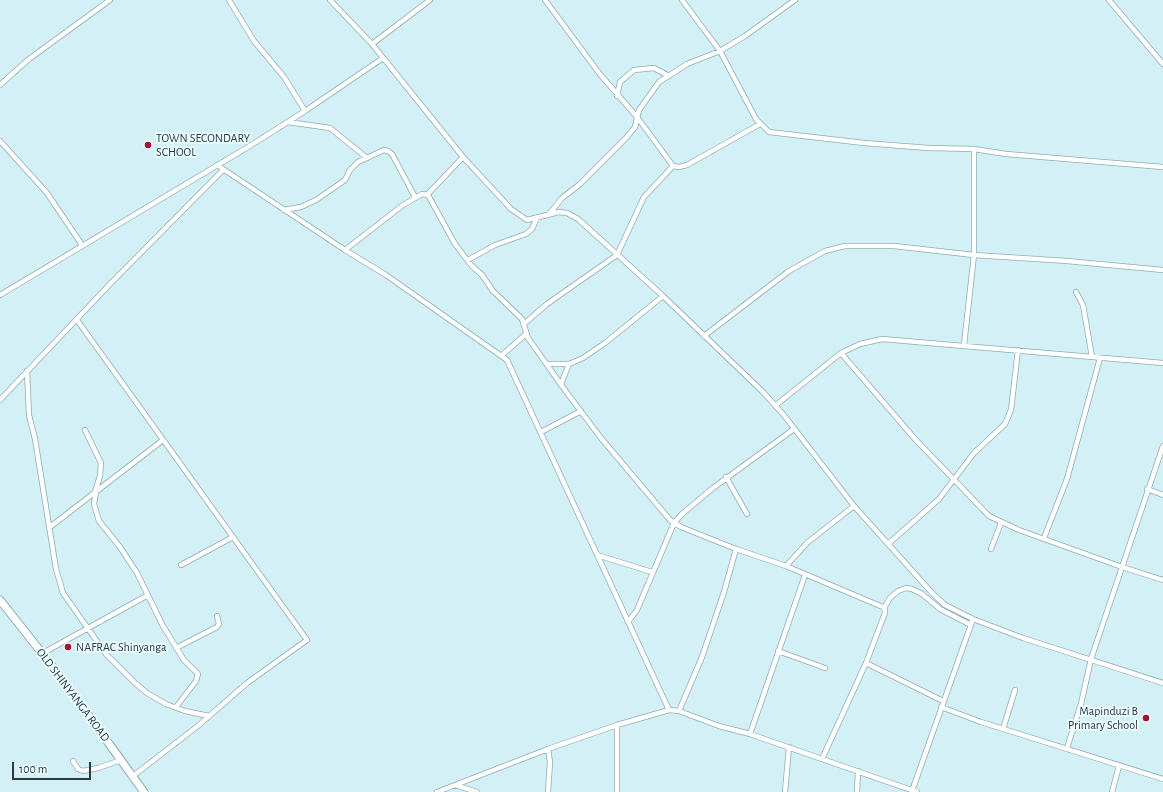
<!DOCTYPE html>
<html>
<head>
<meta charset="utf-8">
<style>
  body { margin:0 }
  #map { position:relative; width:1163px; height:792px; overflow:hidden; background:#d2f0f6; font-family:"Alegreya Sans",sans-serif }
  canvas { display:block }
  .scale { position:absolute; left:12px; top:762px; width:79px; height:18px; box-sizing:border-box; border:2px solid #2e3a3c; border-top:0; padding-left:5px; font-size:12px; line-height:14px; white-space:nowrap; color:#2e3a3c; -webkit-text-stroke:3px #e9fbfe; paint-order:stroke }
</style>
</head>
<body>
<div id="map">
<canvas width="1163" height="792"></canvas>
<div class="scale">100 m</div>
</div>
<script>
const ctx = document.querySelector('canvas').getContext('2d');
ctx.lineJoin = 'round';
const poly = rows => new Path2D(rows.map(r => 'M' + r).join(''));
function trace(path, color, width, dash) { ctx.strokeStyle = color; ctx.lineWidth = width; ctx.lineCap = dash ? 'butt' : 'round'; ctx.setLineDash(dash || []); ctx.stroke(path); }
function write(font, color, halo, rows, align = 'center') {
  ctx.font = font + ' "Alegreya Sans",sans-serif'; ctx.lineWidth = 4; ctx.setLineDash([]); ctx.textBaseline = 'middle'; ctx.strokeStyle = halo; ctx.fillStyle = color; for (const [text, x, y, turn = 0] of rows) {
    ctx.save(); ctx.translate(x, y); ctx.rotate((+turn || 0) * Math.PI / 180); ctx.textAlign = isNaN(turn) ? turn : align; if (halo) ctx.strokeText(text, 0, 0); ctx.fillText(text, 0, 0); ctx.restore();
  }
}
const minor = poly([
  [229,0,254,41,284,77,305,111],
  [330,0,372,44,463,157,511,209,527,220,559,212,567,213,578,219,663,296,762,391,783,414,854,506,933,594,945,605,973,619,1023,638,1163,683],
  [545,0,599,73,637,117,673,166,679,167,687,165,760,124],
  [682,0,720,51,756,119,769,132,864,143,929,148,974,149,1006,154,1163,167],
  [1109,0,1163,64],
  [372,44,430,0],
  [0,85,29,59,110,0],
  [617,96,620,82,634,70,654,68,669,76],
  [288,122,330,128,367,158],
  [0,141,47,193,82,245],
  [217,165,345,250,386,275,507,360,669,710],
  [427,195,463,157],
  [284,210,301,207,316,200,345,180,350,170,358,162,384,150,388,151,392,154,415,197],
  [550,213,562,198,579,185,626,138,635,127,639,110,659,82,687,64,720,51,745,36,795,0],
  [345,250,403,205,422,194,428,195,455,244,471,265,482,275,493,291,522,319,528,338,567,393,601,438,670,520,681,527,736,549,786,566,885,608,885,613,866,663,822,759],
  [468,260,495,245,526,234,532,229,537,218],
  [1076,292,1083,305,1092,357],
  [0,295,253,144,305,111,383,58],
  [77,320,307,640,247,683,199,725,133,776],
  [525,323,547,304,617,255,644,197,673,166],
  [704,336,789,271,825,251,845,246,894,246,974,255,1067,261,1163,270],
  [964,345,974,255,974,149],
  [841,353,915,439,989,516,1019,530,1122,567,1163,580],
  [502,355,526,334],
  [547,364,569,364,583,358,605,343,663,296],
  [27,371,29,415,35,439,56,569,63,593,106,654,135,683,147,693,166,704,185,711,209,716],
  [561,384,569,364],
  [0,400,110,284,223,170],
  [776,405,841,353,860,344,882,339,1163,363],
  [85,430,101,463,100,476,95,492],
  [541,432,581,411],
  [726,477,747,514],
  [1147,489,1163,495],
  [96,492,94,504,99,521,120,547,137,573,163,626,184,660,198,674,196,681,176,707],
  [50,527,163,440],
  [1044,538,1067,479,1100,358],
  [888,544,939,499,974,453,1005,424,1011,410,1018,350],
  [991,549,1001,523],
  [597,555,652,572],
  [181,565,233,537],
  [786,566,808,542,854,506],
  [884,608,890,598,898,591,906,588,912,589,922,594,940,609,971,625],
  [628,622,637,610,674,523,682,514,713,488,794,429],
  [176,648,217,627,219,624,217,616],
  [778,651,825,668],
  [43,653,148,595],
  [866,663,943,701],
  [941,707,981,722,1163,779],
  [679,711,702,657,724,592,736,549],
  [1003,729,1015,690],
  [750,734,805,575],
  [1067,748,1081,704,1091,659,1163,446],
  [73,761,78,769,83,771,98,768,121,760],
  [455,785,477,792],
  [912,791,973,619],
  [437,792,548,749,617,725,669,710,679,711,719,726,750,734,917,792],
  [548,792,550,762,548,749],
  [617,792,617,725],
  [785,792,789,747],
  [857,792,858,771],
  [1112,792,1119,766]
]);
const secondary = poly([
  [0,600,60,676,144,792]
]);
const markers = [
  [148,145,4,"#a81030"],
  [68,647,4,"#a81030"],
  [1146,718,4,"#a81030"]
];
const poiNames = [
  ["TOWN SECONDARY",156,138],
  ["SCHOOL",156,152],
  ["NAFRAC Shinyanga",76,647],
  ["Mapinduzi B",1138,711,"right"],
  ["Primary School",1138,725,"right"]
];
const streetNames = [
  ["OLD SHINYANGA ROAD",73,695,53]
];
trace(minor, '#8facb1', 6);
trace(secondary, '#8facb1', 9);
trace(minor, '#fff', 4.5);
trace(secondary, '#fff', 7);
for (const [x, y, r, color] of markers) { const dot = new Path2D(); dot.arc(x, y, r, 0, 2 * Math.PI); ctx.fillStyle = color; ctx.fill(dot); trace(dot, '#e9fbfe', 1.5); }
write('12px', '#2e3a3c', '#e9fbfe', poiNames, 'left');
write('12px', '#2e3a3c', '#e9fbfe', streetNames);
</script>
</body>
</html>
